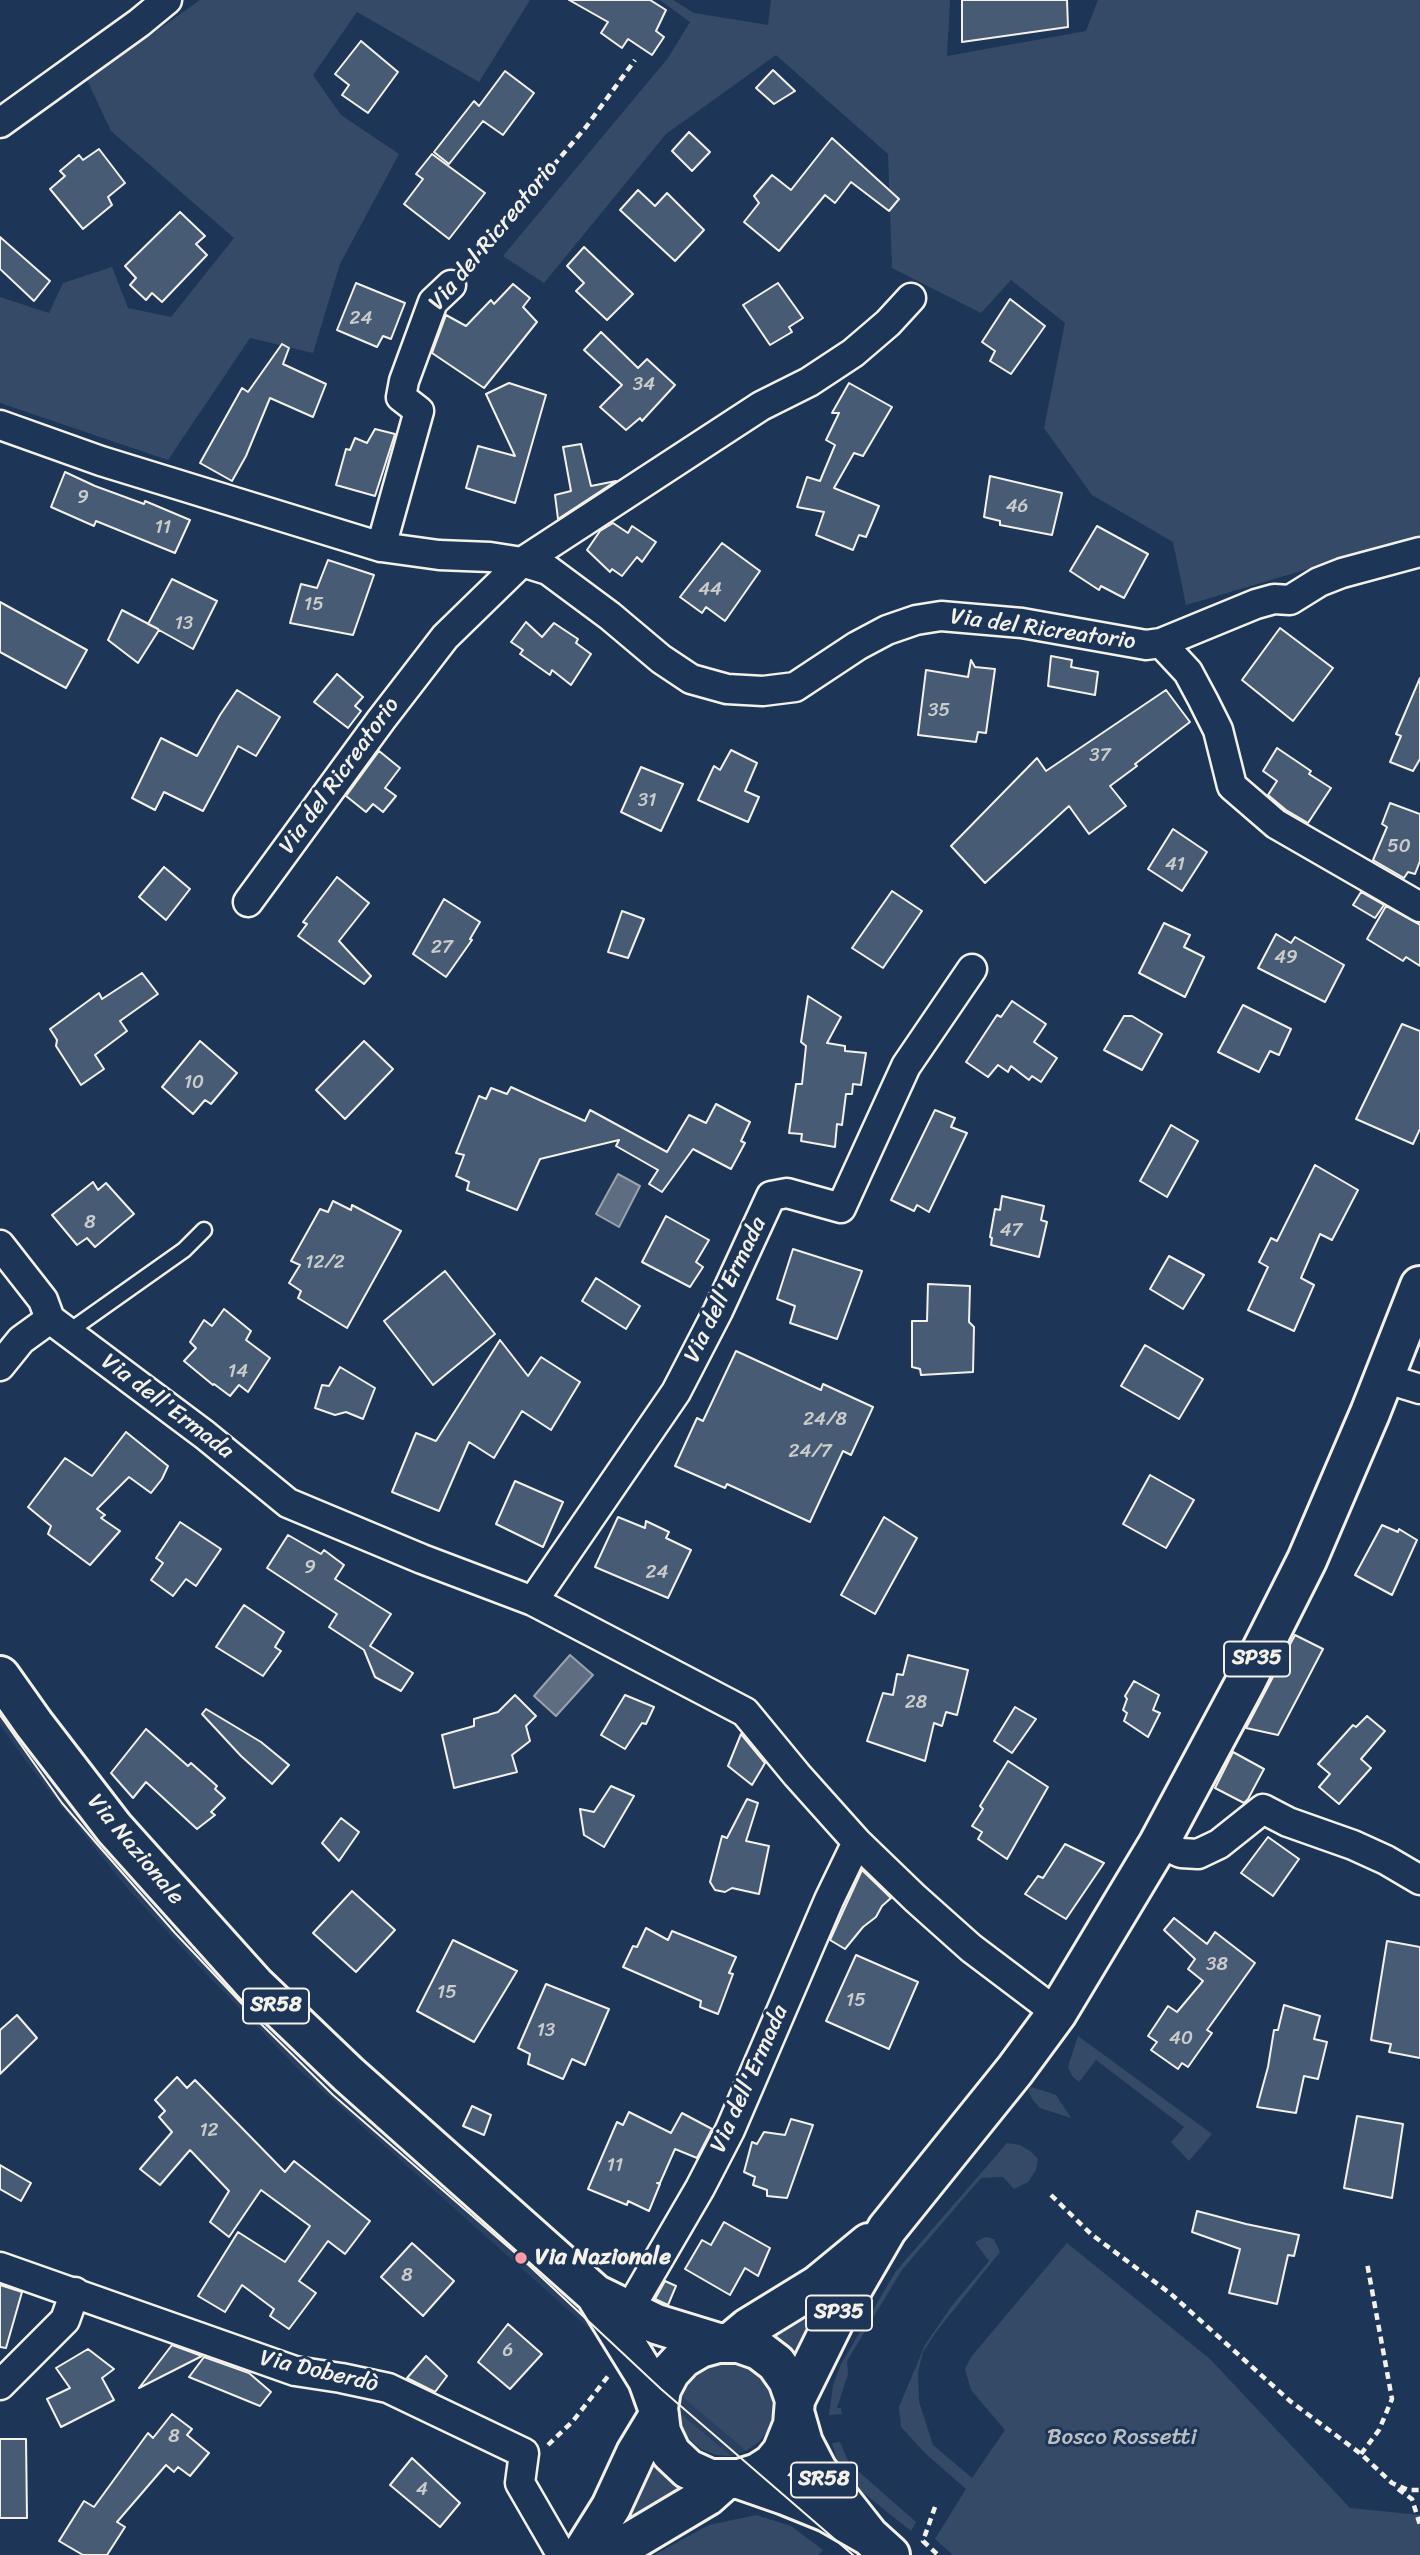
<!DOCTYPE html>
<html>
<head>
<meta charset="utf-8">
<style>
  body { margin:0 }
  canvas { display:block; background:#1d3557 }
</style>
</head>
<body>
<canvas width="1420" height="2555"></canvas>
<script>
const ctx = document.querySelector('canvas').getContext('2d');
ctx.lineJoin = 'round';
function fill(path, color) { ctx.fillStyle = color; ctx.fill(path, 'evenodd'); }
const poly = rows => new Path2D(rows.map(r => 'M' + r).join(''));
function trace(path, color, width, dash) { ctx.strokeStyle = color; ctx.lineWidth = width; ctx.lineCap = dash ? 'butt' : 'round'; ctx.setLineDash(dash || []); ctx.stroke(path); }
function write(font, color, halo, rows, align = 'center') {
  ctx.font = font + ' Sriracha,sans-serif'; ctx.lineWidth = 6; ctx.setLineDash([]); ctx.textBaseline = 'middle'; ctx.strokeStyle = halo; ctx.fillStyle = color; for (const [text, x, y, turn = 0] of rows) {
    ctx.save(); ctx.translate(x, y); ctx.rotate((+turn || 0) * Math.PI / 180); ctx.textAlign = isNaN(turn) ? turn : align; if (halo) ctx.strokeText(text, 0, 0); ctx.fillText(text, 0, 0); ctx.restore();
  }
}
const built = poly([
  [0,1696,570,2286,612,2349,297,2068,196,1963,127,1888,34,1772,0,1725],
  [680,2395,746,2451,731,2456,678,2411]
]);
const green = poly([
  [200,0,530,0,479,82,357,12,313,75,341,115,399,154,340,264,313,353,250,338,168,460,0,403,0,297,49,313,63,283,112,267,128,308,171,317,234,238,111,131,87,80],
  [660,0,673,0,694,13,768,25,771,0,950,0,947,56,1086,31,1098,0,1420,0,1420,536,1186,605,1173,542,1092,495,1044,428,1065,323,1011,280,981,313,892,268,888,154,776,55,666,134,544,283,503,256,668,58,690,22],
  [1078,2036,1212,2134,1189,2161,1171,2142,1184,2127,1096,2060,1079,2082,1072,2076,1068,2067],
  [1031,2087,1056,2095,1071,2118,1040,2108,1032,2099,1028,2090],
  [1007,2143,1020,2145,1030,2151,1038,2159,1036,2170,1028,2182,1014,2189,1003,2177,981,2178,902,2270,847,2361,848,2374,837,2408,841,2408,842,2414,829,2415,833,2385,841,2364,896,2271],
  [986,2237,994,2239,1000,2252,936,2332,923,2352,918,2372,919,2402,933,2445,972,2478,1005,2430,971,2390,965,2369,971,2357,1067,2243,1210,2359,1350,2508,1420,2515,1420,2555,953,2555,935,2539,966,2489,926,2454,901,2427,899,2407,925,2345,951,2307,989,2261,975,2242],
  [824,2295,797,2373,757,2339],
  [727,2361,742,2364,756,2372,766,2383,772,2398,773,2414,769,2429,759,2442,746,2451,680,2395,687,2381,698,2370,711,2363],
  [678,2411,731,2456,716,2455,701,2449,689,2439,681,2426],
  [840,2442,849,2463,916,2522,911,2531,851,2483,838,2464,832,2443],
  [646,2451,692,2491,604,2545],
  [756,2515,791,2526,823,2550,818,2555,654,2555,709,2525]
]);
const water = poly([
  [618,1174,640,1186,619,1227,596,1214,618,1174],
  [570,1655,593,1675,556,1716,534,1696,570,1655]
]);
const building = poly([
  [569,0,650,0,666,10,656,31,664,37,652,55,628,39,622,48,601,33,608,22,569,0],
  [962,0,1067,0,1068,27,962,42,962,0],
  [361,41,398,72,368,113,342,95,349,85,335,74,361,41],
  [773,70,795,91,774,104,756,88,773,70],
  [505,71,534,93,503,135,483,121,449,164,434,152,474,101,479,106,505,71],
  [689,132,710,152,692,171,672,151,689,132],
  [832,138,899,199,889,211,851,182,835,203,825,195,779,251,744,222,759,203,754,196,772,175,791,190,832,138],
  [99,149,125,183,108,197,112,205,83,229,50,189,65,176,60,171,79,155,83,160,99,149],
  [432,154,485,193,449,239,404,204,423,179,416,174,432,154],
  [638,190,655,206,667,193,704,230,675,261,620,210,638,190],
  [180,212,205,236,196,244,207,255,162,302,152,293,146,300,130,285,136,278,125,266,180,212],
  [0,237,50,281,34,301,0,269,0,237],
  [584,247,633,294,607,320,576,291,584,283,567,266,584,247],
  [356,283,405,303,391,339,383,336,377,347,337,330,356,283],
  [778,283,803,318,789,327,792,332,770,345,743,305,778,283],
  [513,284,530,298,523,307,537,322,484,388,432,353,446,315,466,326,491,300,494,304,513,284],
  [1010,299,1045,326,1011,374,990,361,995,351,982,342,1010,299],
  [601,332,638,368,647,359,675,385,642,421,640,418,626,430,600,407,622,385,584,350,601,332],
  [282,344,289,348,283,364,326,384,313,417,270,398,246,456,232,481,200,463,242,388,248,392,282,344],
  [509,383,546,395,515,503,466,488,478,446,515,456,486,394,509,383],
  [849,383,892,407,863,456,854,453,834,488,879,506,866,537,859,535,853,550,816,535,824,512,797,507,807,477,820,481,835,445,826,440,839,413,832,413,849,383],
  [375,429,395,434,375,496,336,485,346,449,350,450,355,438,367,443,375,429],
  [581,444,591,486,616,481,558,519,555,495,571,491,563,447,581,444],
  [65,472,95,486,144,504,145,501,190,520,175,553,96,521,94,526,51,507,65,472],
  [990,476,1062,493,1052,535,1000,525,1000,521,984,517,990,476],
  [613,523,628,533,632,526,656,542,642,562,637,557,622,576,612,569,610,572,587,550,600,531,613,523],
  [1097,526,1148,554,1124,598,1101,586,1099,590,1070,571,1097,526],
  [722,543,760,571,725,621,706,607,702,613,680,597,722,543],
  [328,560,374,575,353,635,290,623,301,584,317,588,328,560],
  [172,579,217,601,193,649,159,630,138,663,108,640,122,610,158,629,148,624,172,579],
  [0,602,87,650,66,688,0,652,0,602],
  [526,622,542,637,554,623,578,639,576,643,591,654,571,685,552,670,550,675,520,654,523,650,511,642,526,622],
  [1280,628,1333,668,1293,721,1242,680,1280,628],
  [1051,656,1072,660,1071,667,1098,672,1095,695,1048,686,1051,656],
  [971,660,975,667,995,669,986,733,978,732,976,742,918,735,926,670,968,677,971,660],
  [337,674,363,697,355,706,361,711,348,728,314,702,337,674],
  [1420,678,1420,759,1413,771,1390,762,1401,736,1396,734,1420,678],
  [237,690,280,717,256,756,238,746,203,811,164,792,155,810,132,798,161,738,197,756,220,715,237,690],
  [1166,690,1190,722,1135,764,1137,766,1110,786,1126,806,1089,834,1069,806,985,883,951,846,1037,758,1046,771,1166,690],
  [1277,748,1311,771,1309,774,1331,788,1308,823,1286,810,1268,795,1277,781,1263,771,1277,748],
  [731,750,757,763,745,791,759,797,748,822,698,800,714,766,720,770,731,750],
  [379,751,400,768,385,788,396,796,383,812,373,804,366,812,346,796,379,751],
  [641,767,683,784,661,831,621,812,641,767],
  [1390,803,1420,814,1420,861,1415,874,1408,872,1404,878,1373,860,1387,827,1382,824,1390,803],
  [1173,829,1207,852,1182,891,1148,869,1173,829],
  [164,867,190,889,166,920,139,897,164,867],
  [337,877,369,903,339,941,371,976,364,984,298,936,307,924,303,922,337,877],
  [892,891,922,911,883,968,852,948,892,891],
  [1361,892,1384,905,1375,918,1353,905,1361,892],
  [444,899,480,922,470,939,472,940,446,977,413,954,444,899],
  [1386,906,1420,925,1420,966,1406,957,1403,961,1367,939,1386,906],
  [622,911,644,919,628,958,608,952,622,911],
  [1164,923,1190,935,1184,947,1204,957,1185,997,1139,973,1164,923],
  [1276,934,1291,943,1295,937,1344,965,1325,1002,1258,968,1276,934],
  [142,973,158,994,120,1021,127,1031,95,1055,104,1069,81,1085,56,1046,57,1040,50,1029,99,993,102,999,142,973],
  [808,996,841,1017,827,1043,845,1046,845,1051,866,1053,861,1085,853,1084,852,1094,846,1094,842,1125,837,1124,835,1147,801,1141,802,1134,789,1133,796,1084,802,1084,806,1046,801,1042,808,996],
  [1012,1001,1046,1024,1034,1042,1057,1058,1041,1082,1032,1076,1029,1080,1011,1066,1008,1072,998,1065,988,1077,966,1062,997,1015,1001,1017,1012,1001],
  [1243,1005,1291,1029,1279,1055,1270,1051,1259,1072,1218,1052,1243,1005],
  [1124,1016,1132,1016,1162,1034,1142,1070,1104,1050,1124,1016],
  [1402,1024,1420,1031,1420,1129,1413,1144,1356,1119,1402,1024],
  [200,1041,237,1073,211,1104,205,1100,193,1114,162,1087,200,1041],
  [364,1041,393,1069,345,1119,316,1090,364,1041],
  [511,1087,585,1121,590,1110,667,1152,689,1115,706,1123,716,1104,750,1122,741,1141,745,1143,731,1169,693,1149,662,1192,649,1184,658,1170,616,1146,619,1140,540,1159,517,1210,467,1190,469,1182,456,1176,464,1155,456,1153,479,1096,486,1099,491,1088,507,1094,511,1087],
  [935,1110,955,1118,951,1127,967,1133,929,1212,917,1205,914,1211,891,1200,935,1110],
  [1171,1125,1198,1141,1167,1197,1140,1181,1171,1125],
  [1315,1165,1358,1190,1332,1240,1320,1234,1301,1278,1314,1285,1294,1331,1248,1310,1268,1267,1259,1262,1271,1238,1277,1241,1315,1165],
  [93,1182,98,1190,106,1183,134,1214,95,1247,87,1238,77,1245,52,1215,93,1182],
  [1002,1196,1044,1206,1041,1220,1047,1222,1039,1257,991,1245,992,1238,990,1237,995,1209,1000,1210,1002,1196],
  [333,1201,351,1210,352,1205,401,1231,347,1328,298,1298,301,1291,289,1283,300,1265,291,1261,320,1209,328,1212,333,1201],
  [666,1216,709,1240,696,1262,703,1267,690,1287,642,1262,666,1216],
  [793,1249,862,1271,837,1339,790,1323,795,1306,777,1299,793,1249],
  [1169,1256,1204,1275,1183,1309,1150,1289,1169,1256],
  [445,1271,495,1334,433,1385,384,1321,445,1271],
  [596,1278,640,1306,626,1329,582,1301,596,1278],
  [928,1284,970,1286,969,1322,974,1327,973,1372,921,1375,920,1369,912,1367,912,1321,927,1321,928,1284],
  [224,1309,251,1331,246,1340,270,1358,248,1392,239,1385,230,1396,214,1384,213,1385,184,1361,196,1348,190,1342,204,1320,212,1326,224,1309],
  [500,1340,528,1376,541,1357,580,1382,551,1430,522,1411,494,1458,469,1442,439,1511,392,1492,416,1433,436,1441,500,1340],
  [1145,1345,1203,1379,1179,1419,1121,1386,1145,1345],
  [736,1351,821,1390,823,1384,873,1407,851,1455,843,1451,810,1522,727,1484,725,1488,675,1466,697,1418,703,1421,736,1351],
  [340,1367,375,1388,363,1419,346,1412,335,1415,315,1408,322,1385,329,1386,340,1367],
  [126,1432,168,1466,162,1479,151,1493,129,1477,97,1509,105,1515,101,1518,120,1531,90,1565,48,1534,51,1526,28,1507,65,1458,92,1476,126,1432],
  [1150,1475,1194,1500,1166,1548,1123,1524,1150,1475],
  [515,1481,563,1502,543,1547,496,1524,515,1481],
  [618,1517,645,1528,646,1521,669,1532,666,1538,691,1550,668,1598,595,1567,618,1517],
  [884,1517,917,1538,875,1614,841,1595,884,1517],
  [180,1522,221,1549,196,1586,186,1579,173,1596,151,1580,163,1563,156,1558,180,1522],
  [1382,1525,1398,1532,1399,1529,1417,1540,1392,1595,1355,1575,1382,1525],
  [288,1535,321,1554,324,1550,344,1565,335,1579,391,1614,370,1646,413,1673,401,1691,375,1677,364,1650,329,1627,337,1614,267,1568,288,1535],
  [244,1605,284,1632,275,1647,281,1651,263,1676,216,1647,244,1605],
  [1295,1635,1323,1649,1298,1697,1278,1735,1246,1728,1295,1635],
  [908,1655,968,1670,957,1715,946,1712,942,1726,934,1723,925,1761,867,1741,883,1693,893,1695,897,1674,903,1675,908,1655],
  [1134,1681,1159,1695,1153,1710,1160,1713,1148,1737,1124,1721,1127,1713,1123,1710,1127,1699,1125,1696,1134,1681],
  [515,1695,536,1716,526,1726,530,1741,512,1755,517,1772,454,1788,442,1735,474,1726,474,1719,498,1712,515,1695],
  [625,1695,654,1707,646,1724,642,1723,625,1749,601,1735,625,1695],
  [1015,1707,1036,1719,1012,1753,994,1741,1015,1707],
  [206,1709,261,1742,289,1765,272,1784,241,1756,202,1714,206,1709],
  [1367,1716,1385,1731,1361,1759,1371,1768,1339,1804,1319,1787,1330,1774,1318,1764,1353,1725,1356,1727,1367,1716],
  [146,1729,188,1766,191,1763,217,1786,215,1789,225,1798,211,1812,215,1815,197,1829,146,1782,133,1798,111,1773,146,1729],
  [741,1734,765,1763,752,1785,728,1766,741,1734],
  [1233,1752,1264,1769,1248,1799,1244,1803,1215,1788,1233,1752],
  [1008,1761,1048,1787,1007,1859,978,1839,982,1832,972,1826,983,1809,980,1806,1008,1761],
  [611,1786,634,1796,604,1847,584,1835,580,1809,594,1812,611,1786],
  [747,1799,758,1803,746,1841,769,1846,759,1894,732,1888,725,1892,715,1890,710,1882,722,1836,727,1838,747,1799],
  [341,1818,359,1832,339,1861,322,1843,341,1818],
  [1268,1837,1299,1859,1273,1896,1241,1873,1268,1837],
  [1065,1844,1104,1863,1066,1919,1025,1894,1038,1876,1043,1878,1065,1844],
  [862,1870,891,1898,882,1906,876,1917,863,1927,845,1949,830,1940,862,1870],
  [352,1891,395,1930,356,1972,313,1933,352,1891],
  [1174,1918,1207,1944,1215,1932,1255,1963,1207,2030,1212,2033,1188,2067,1182,2063,1178,2069,1151,2050,1157,2042,1148,2036,1168,2006,1177,2012,1203,1981,1188,1969,1195,1959,1164,1930,1174,1918],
  [646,1928,668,1940,672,1931,736,1957,729,1973,733,1974,718,2014,700,2007,701,2001,623,1967,633,1946,637,1947,646,1928],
  [453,1940,517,1971,474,2042,417,2011,453,1940],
  [1387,1941,1420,1947,1420,2058,1389,2052,1391,2044,1371,2040,1387,1941],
  [856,1955,918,1982,889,2049,826,2021,856,1955],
  [546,1984,609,2009,585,2065,572,2059,563,2079,528,2064,530,2054,518,2048,546,1984],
  [1284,2005,1320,2016,1314,2039,1327,2042,1318,2079,1304,2076,1296,2113,1257,2107,1268,2067,1274,2030,1278,2030,1284,2005],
  [17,2015,37,2038,0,2074,0,2030,17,2015],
  [177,2077,187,2088,195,2080,285,2172,294,2161,370,2221,345,2254,328,2241,299,2281,316,2293,289,2329,270,2316,274,2309,242,2285,225,2312,198,2296,238,2232,285,2262,310,2226,261,2190,229,2237,210,2222,229,2191,190,2150,160,2185,140,2169,172,2132,159,2117,165,2111,155,2100,177,2077],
  [472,2106,491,2115,484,2135,463,2126,472,2106],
  [629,2112,671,2133,682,2113,712,2129,697,2158,675,2149,660,2183,657,2183,660,2184,649,2211,628,2201,627,2205,588,2189,617,2122,623,2125,629,2112],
  [1357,2116,1403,2124,1392,2198,1344,2188,1357,2116],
  [791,2119,813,2125,787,2198,767,2196,767,2190,753,2185,755,2177,744,2172,752,2142,757,2144,764,2132,785,2135,791,2119],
  [0,2165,31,2183,21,2201,0,2189,0,2165],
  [1197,2211,1246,2224,1299,2235,1294,2256,1288,2255,1277,2304,1229,2293,1240,2249,1192,2232,1197,2211],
  [724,2222,770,2248,758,2276,745,2268,730,2295,685,2269,702,2240,711,2245,724,2222],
  [412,2243,454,2281,423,2316,381,2277,412,2243],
  [665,2281,676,2286,668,2305,655,2299,665,2281],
  [0,2285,22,2292,6,2348,0,2347,0,2285],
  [508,2324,542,2354,510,2389,478,2362,508,2324],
  [172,2345,202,2356,139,2388,172,2345],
  [88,2349,114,2369,102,2378,114,2400,61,2427,47,2399,70,2388,56,2368,88,2349],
  [426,2356,447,2376,435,2392,407,2378,426,2356],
  [204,2357,249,2373,271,2392,260,2406,189,2377,204,2357],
  [172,2414,192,2429,187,2435,209,2453,190,2476,178,2467,174,2472,166,2465,117,2522,125,2527,107,2555,83,2555,59,2541,84,2501,94,2507,148,2433,153,2438,172,2414],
  [0,2439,26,2439,27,2518,0,2518,0,2439],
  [412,2458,460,2503,440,2527,390,2485,412,2458]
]);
const path = poly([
  [468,266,586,127,635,60],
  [1051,2195,1091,2234,1171,2294,1290,2401,1361,2454,1392,2483,1408,2490,1420,2490],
  [548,2445,573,2421,609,2375],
  [1361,2454,1379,2430,1392,2399,1367,2263],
  [1398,2489,1412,2499,1420,2525],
  [935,2507,923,2541,938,2555]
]);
const service = poly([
  [68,1332,184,1250,204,1230]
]);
const minor = poly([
  [0,123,139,23,167,0],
  [0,425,101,461,381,547,439,555,490,557,522,562,548,570,610,616,661,659,691,679,727,689,763,691,795,687,857,646,887,630,916,620,941,616,1022,623,1146,645,1161,643,1256,604,1274,599,1290,600,1319,582,1342,573,1420,552],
  [381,547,419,411,401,397,404,381,433,302,451,285],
  [1161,643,1188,672,1203,700,1218,730,1232,786,1276,824,1420,907],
  [248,902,381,720,445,637,522,562,761,406,809,382,853,353,888,323,911,298],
  [0,1245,43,1300,50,1319],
  [0,1366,21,1340,50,1319,205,1435,288,1503,422,1559,533,1601,745,1712,797,1775,857,1842,915,1898,971,1948,1057,2013],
  [1384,1378,1420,1389],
  [533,1601,676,1392,718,1311,771,1196,787,1193,841,1208,906,1066,972,969],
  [1159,1843,1181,1853,1198,1854,1219,1844,1263,1809,1288,1822,1353,1845,1386,1860,1420,1880],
  [0,2267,295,2371,341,2378,388,2388,524,2453,520,2483,557,2547,564,2555],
  [629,2310,700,2188,730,2130,829,1900,857,1842],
  [0,2385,65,2320,75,2292]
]);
const primary = poly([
  [0,1676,34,1724,114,1828,255,1985,348,2074,595,2294,656,2324,718,2343],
  [595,2294,648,2380,658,2408,661,2432,671,2453,688,2469,710,2479,739,2479,785,2495,827,2512,869,2536],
  [730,2343,748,2328,818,2285,869,2243],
  [795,2400,836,2317,887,2229,1015,2070,1057,2013,1159,1843,1246,1681,1307,1560,1370,1413,1420,1286],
  [658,2408,661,2389,670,2372,683,2358,700,2348,718,2343,739,2343,759,2350,776,2363,788,2380,795,2400,793,2425,782,2452,772,2464,758,2473,739,2479],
  [795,2415,803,2443,817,2470,869,2536,890,2555],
  [581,2555,611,2507,636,2453,659,2415],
  [608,2555,707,2496,726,2479]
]);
const tram = poly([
  [0,1715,62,1803,97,1844,175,1933,260,2023,333,2095,521,2258,661,2389,853,2555]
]);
const markers = [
  [521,2258,7,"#ff9aa2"]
];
const numberNames = [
  ["24",361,319],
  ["34",644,385],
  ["9",83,498],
  ["46",1017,507],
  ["11",163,528],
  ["44",710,590],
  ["15",314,605],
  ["13",184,624],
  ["35",939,711],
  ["37",1100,756],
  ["31",647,801],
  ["50",1399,847],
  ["41",1175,865],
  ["27",442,948],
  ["49",1286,958],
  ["10",194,1083],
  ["8",90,1223],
  ["47",1011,1231],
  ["12/2",325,1263],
  ["14",238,1372],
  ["24/8",825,1420],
  ["24/7",810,1452],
  ["9",310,1568],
  ["24",657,1573],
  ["28",916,1703],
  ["38",1217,1965],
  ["15",447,1993],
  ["15",856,2001],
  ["13",546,2031],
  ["40",1181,2039],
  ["12",209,2131],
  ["11",615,2166],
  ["8",407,2276],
  ["6",508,2351],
  ["8",174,2437],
  ["4",422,2490]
];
const shields = [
  [1257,1659,66],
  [276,2006,66],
  [839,2313,66],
  [824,2480,66]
];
const shieldNames = [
  ["SP35",1257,1659],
  ["SR58",276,2006],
  ["SP35",839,2313],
  ["SR58",824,2480]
];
const streetNames = [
  ["Via del Ricreatorio",494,236,-50],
  ["Via del Ricreatorio",1043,630,8],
  ["Via del Ricreatorio",340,776,-54],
  ["Via dell'Ermada",726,1290,-64],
  ["Via dell'Ermada",167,1407,37],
  ["Via Nazionale",135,1850,50],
  ["Via dell'Ermada",750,2079,-66],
  ["Via Doberdò",319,2372,13]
];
const poiNames = [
  ["Via Nazionale",535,2258]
];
const parkNames = [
  ["Bosco Rossetti",1122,2438]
];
fill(built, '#2a4060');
fill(green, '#354a67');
fill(water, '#5e6d82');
trace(water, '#9aa2ab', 2);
fill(building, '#485b74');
trace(building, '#f4f1e8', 2);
trace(service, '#f4f1e8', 19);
trace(minor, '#f4f1e8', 33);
trace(primary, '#f4f1e8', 44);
trace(path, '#f4f1e8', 4.5, [7, 5]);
trace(service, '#1d3557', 14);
trace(minor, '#1d3557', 28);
trace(primary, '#1d3557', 38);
trace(tram, '#f4f1e8', 2);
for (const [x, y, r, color] of markers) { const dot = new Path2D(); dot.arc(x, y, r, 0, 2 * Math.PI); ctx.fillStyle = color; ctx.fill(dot); trace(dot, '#1d3557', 2.5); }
write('19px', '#c9cccb', null, numberNames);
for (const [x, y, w] of shields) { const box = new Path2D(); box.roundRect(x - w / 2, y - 17.5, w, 35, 5); ctx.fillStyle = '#1d3557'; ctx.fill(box); trace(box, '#f4f1e8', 2); }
write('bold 21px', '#f4f1e8', null, shieldNames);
write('23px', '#f4f1e8', '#1d3557', streetNames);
write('bold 23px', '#f4f1e8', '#1d3557', poiNames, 'left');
write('23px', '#bbbfc1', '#1d3557', parkNames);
</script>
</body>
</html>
